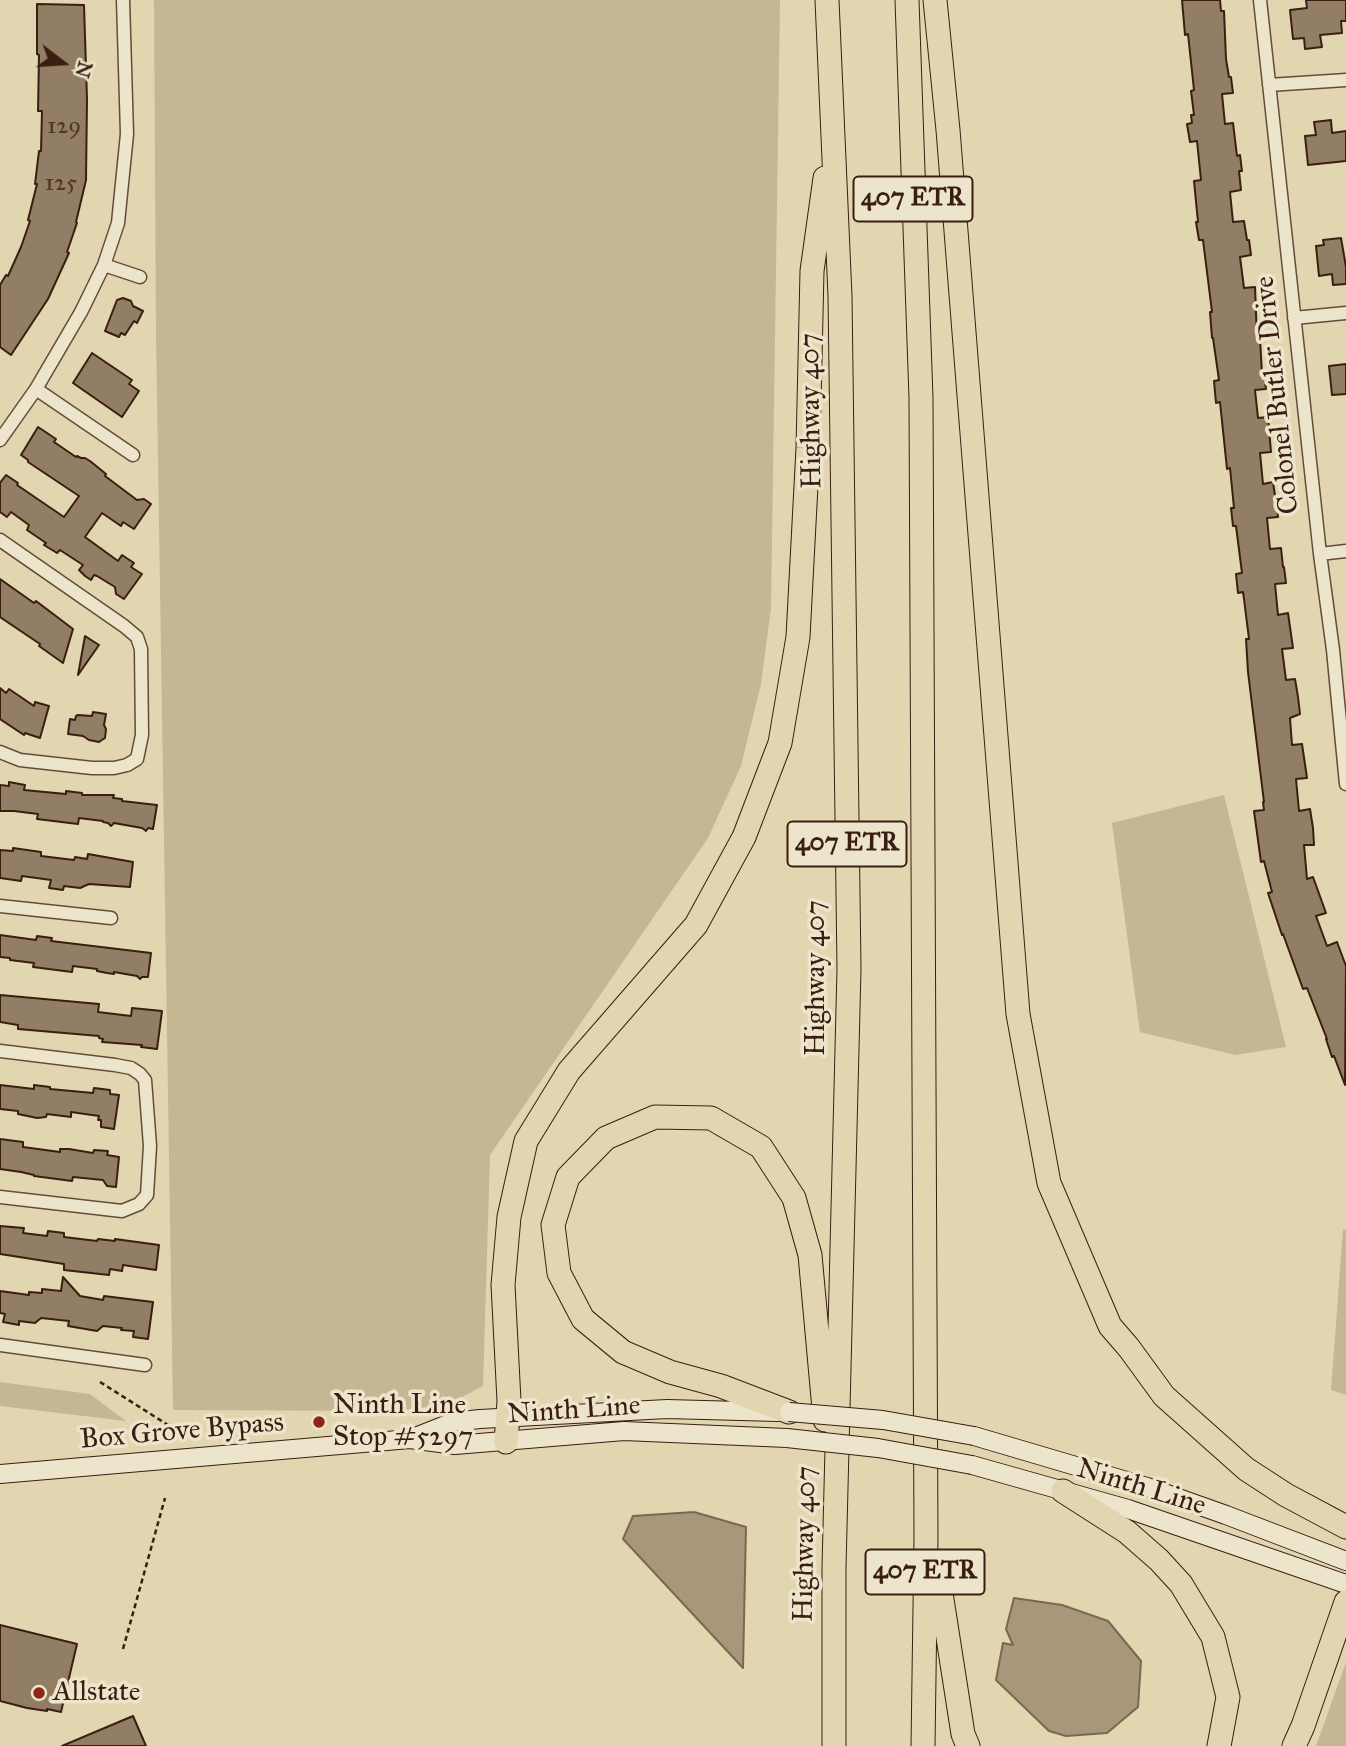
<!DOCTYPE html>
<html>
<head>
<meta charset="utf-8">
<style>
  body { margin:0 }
  #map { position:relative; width:1346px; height:1746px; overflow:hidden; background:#e1d6af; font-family:"IM FELL Great Primer",serif }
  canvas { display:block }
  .north { position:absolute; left:28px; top:28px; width:70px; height:70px; -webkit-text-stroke:5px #ece4cb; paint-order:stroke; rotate:107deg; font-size:19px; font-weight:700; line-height:28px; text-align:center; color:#3a1e12 }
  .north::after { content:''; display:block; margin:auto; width:24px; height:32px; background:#3a1e12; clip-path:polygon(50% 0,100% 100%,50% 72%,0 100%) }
</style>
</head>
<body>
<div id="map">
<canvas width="1346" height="1746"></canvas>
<div class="north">N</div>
</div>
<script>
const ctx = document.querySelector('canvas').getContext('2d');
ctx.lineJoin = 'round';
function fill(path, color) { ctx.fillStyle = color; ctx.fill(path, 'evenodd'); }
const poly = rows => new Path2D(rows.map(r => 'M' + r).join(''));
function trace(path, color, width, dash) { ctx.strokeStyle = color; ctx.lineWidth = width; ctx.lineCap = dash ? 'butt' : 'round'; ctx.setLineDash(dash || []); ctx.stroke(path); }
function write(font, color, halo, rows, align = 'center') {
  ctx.font = font + ' "IM FELL Great Primer",serif'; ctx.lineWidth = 7; ctx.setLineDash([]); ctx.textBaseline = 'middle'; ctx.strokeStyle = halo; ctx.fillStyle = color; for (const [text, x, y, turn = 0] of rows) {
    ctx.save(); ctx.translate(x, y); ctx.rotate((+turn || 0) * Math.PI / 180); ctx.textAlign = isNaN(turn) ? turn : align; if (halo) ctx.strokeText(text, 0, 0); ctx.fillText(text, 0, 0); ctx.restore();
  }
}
const green = poly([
  [154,0,780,0,771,608,761,684,741,766,708,838,490,1155,483,1386,449,1404,397,1411,173,1410,156,335],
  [1224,795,1286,1047,1235,1055,1140,1032,1112,823],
  [1343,1229,1346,1230,1346,1395,1331,1390],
  [0,1382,90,1394,126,1421,0,1406],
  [1346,1662,1346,1746,1316,1746]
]);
const water = poly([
  [694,1512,746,1527,743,1668,623,1539,633,1516,694,1512],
  [1014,1598,1062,1605,1108,1621,1141,1661,1138,1707,1107,1733,1066,1736,1049,1731,996,1680,1003,1643,1013,1645,1006,1629,1014,1598]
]);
const building = poly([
  [1182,0,1220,0,1221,11,1224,11,1226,59,1229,77,1231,77,1233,93,1222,94,1225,124,1233,123,1237,156,1240,155,1242,171,1239,171,1241,190,1230,192,1233,222,1244,221,1247,240,1249,240,1251,255,1240,257,1244,288,1255,287,1257,338,1260,338,1262,374,1264,374,1266,389,1255,390,1258,418,1268,417,1271,452,1260,453,1263,484,1273,482,1276,502,1277,502,1278,517,1267,518,1270,549,1281,548,1283,567,1284,567,1286,583,1275,584,1278,615,1288,613,1293,648,1282,649,1286,680,1295,679,1298,697,1300,714,1290,718,1292,745,1302,744,1307,778,1296,779,1299,811,1310,809,1313,828,1314,845,1304,845,1307,879,1313,877,1326,913,1316,916,1327,946,1337,942,1346,966,1345,1085,1334,1056,1332,1057,1326,1039,1327,1039,1307,988,1303,989,1283,934,1282,935,1268,893,1272,892,1264,861,1261,862,1254,811,1264,810,1263,802,1264,802,1248,672,1246,639,1249,639,1244,599,1243,592,1238,593,1236,574,1242,573,1236,526,1233,526,1231,508,1234,508,1230,468,1227,469,1220,402,1216,403,1214,381,1219,380,1213,338,1212,338,1210,312,1212,312,1203,240,1199,240,1196,222,1198,222,1194,181,1201,180,1197,141,1190,142,1187,124,1192,123,1191,115,1194,115,1191,91,1194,90,1188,34,1185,35,1182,0],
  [1306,0,1346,0,1346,21,1341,21,1342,33,1320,35,1322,47,1305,49,1304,38,1293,39,1290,10,1307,8,1306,0],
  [37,4,84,5,87,99,86,180,76,222,77,223,67,252,69,253,48,299,11,355,0,347,0,285,6,275,8,276,21,247,30,221,28,220,37,184,35,184,39,151,41,151,42,111,38,111,39,55,37,54,37,4],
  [1331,120,1332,133,1346,131,1346,161,1308,165,1305,136,1316,135,1314,122,1331,120],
  [1341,238,1346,267,1346,284,1333,285,1332,274,1319,276,1316,246,1324,245,1323,240,1341,238],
  [123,298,131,301,133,306,143,311,137,323,134,321,125,335,121,333,119,337,105,331,117,300,123,298],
  [92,353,132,380,129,384,139,391,122,417,73,383,92,353],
  [1346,364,1346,394,1332,395,1329,366,1346,364],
  [38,427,56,439,54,442,76,457,77,456,81,458,85,458,90,461,106,474,105,476,137,500,144,499,151,504,134,529,123,522,121,526,102,513,85,537,118,561,122,555,134,563,131,567,142,574,124,599,116,594,115,587,97,576,94,575,91,580,85,576,79,570,83,565,60,550,57,553,44,545,46,543,27,530,29,525,11,512,7,517,0,512,0,483,6,475,18,483,17,485,64,517,79,496,28,462,28,460,21,455,38,427],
  [0,579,34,603,36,601,73,629,63,663,39,646,40,644,0,617,0,579],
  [85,636,99,645,78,675,85,636],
  [0,688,6,693,9,689,34,706,35,702,49,706,40,738,25,733,24,735,0,719,0,688],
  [93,712,106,714,104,725,106,729,105,738,99,742,89,740,83,736,68,734,70,719,75,720,76,716,78,715,92,716,93,712],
  [9,782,25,785,24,790,66,794,66,791,82,793,82,795,114,795,113,798,122,799,122,801,157,805,153,829,148,828,146,831,142,828,114,823,111,826,108,823,103,822,103,821,79,818,78,824,37,819,38,814,14,811,0,811,0,785,9,786,9,782],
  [13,848,41,852,41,856,74,860,75,857,87,859,88,854,133,862,130,887,89,884,80,888,64,886,63,890,49,888,51,880,22,876,21,881,0,878,0,850,13,851,13,848],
  [0,935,36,940,37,936,52,938,51,941,151,953,148,977,142,977,140,979,137,976,114,972,114,974,107,973,97,971,97,969,73,966,72,972,33,967,34,963,10,960,10,958,0,957,0,935],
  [0,995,99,1004,98,1012,131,1016,132,1008,162,1011,157,1049,141,1047,142,1045,102,1042,103,1039,99,1038,99,1036,18,1029,18,1025,0,1022,0,995],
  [0,1085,34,1089,34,1085,50,1087,50,1089,93,1093,94,1088,110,1090,110,1094,119,1095,114,1129,101,1127,101,1120,98,1120,99,1116,71,1112,71,1117,47,1114,46,1117,37,1118,18,1114,18,1111,0,1109,0,1085],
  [0,1139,23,1142,23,1147,60,1152,60,1149,69,1149,93,1153,94,1150,108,1151,107,1155,119,1157,116,1187,107,1186,103,1180,73,1177,72,1181,34,1176,34,1175,21,1172,0,1169,0,1139],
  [0,1226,24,1228,23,1233,47,1236,48,1231,64,1233,64,1237,97,1241,98,1239,115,1241,115,1239,159,1245,156,1270,123,1265,122,1271,110,1269,109,1275,64,1270,64,1264,0,1254,0,1226],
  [63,1277,80,1296,103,1300,104,1296,153,1302,148,1339,133,1337,134,1331,121,1330,122,1328,103,1326,97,1331,68,1326,69,1321,41,1318,35,1323,19,1321,19,1325,3,1322,5,1314,0,1313,0,1291,29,1295,29,1292,42,1293,42,1289,61,1291,63,1277],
  [0,1625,77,1644,61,1712,47,1709,47,1711,27,1708,0,1701,0,1625],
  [133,1716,146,1746,62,1746,133,1716]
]);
const path = poly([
  [100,1382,168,1425],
  [123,1649,165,1498]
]);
const street = poly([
  [1260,0,1320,554,1333,650,1346,784],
  [1269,85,1346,80],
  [104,265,140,277],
  [1294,318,1346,313],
  [36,389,133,455],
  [0,440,36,389,81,312,104,265,118,223,127,134,123,0],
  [0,540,124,626,137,637,141,649,142,735,137,759,127,765,114,768,92,768,20,760,0,752],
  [1320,554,1346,551],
  [0,906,111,918],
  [0,1051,115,1065,131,1068,140,1074,145,1080,150,1146,147,1195,139,1204,122,1211,0,1197],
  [0,1345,145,1365]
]);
const secondary = poly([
  [974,1436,1147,1487,1226,1515,1346,1561],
  [410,1439,453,1422,480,1419,667,1409,778,1412],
  [972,1465,1128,1509,1346,1584],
  [0,1474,410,1439,455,1445,624,1431,787,1438]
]);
const highway = poly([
  [827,0,840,296,849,969,834,1568,834,1746],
  [907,0,921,398,926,1537,923,1746],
  [935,0,948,130,1018,1014,1049,1183,1110,1326,1129,1348,1164,1396,1246,1469,1286,1495,1346,1527],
  [789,1412,721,1386,670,1372,623,1352,583,1319,559,1273,553,1225,568,1177,606,1138,655,1117,711,1118,761,1147,794,1198,810,1255,825,1420],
  [506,1442,509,1401,503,1285,509,1217,526,1141,569,1071,696,925,744,837,780,743,798,637,808,448,812,271,825,178],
  [1063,1491,1127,1532,1159,1560,1181,1584,1213,1637,1228,1697,1219,1746],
  [941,1564,941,1593,963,1734,968,1746],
  [1294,1746,1303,1726,1346,1602]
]);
const secondaryBridge = poly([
  [789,1412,883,1420,974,1436],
  [787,1438,878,1448,972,1465]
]);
const markers = [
  [319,1422,7,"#8f2418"],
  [39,1693,7,"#8f2418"]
];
const numberNames = [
  ["129",64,127],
  ["125",61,184]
];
const shields = [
  [913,199,119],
  [847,844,119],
  [925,1572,119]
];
const shieldNames = [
  ["407 ETR",913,199],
  ["407 ETR",847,844],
  ["407 ETR",925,1572]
];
const streetNames = [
  ["Colonel Butler Drive",1278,395,-96],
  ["Highway 407",812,411,-91],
  ["Highway 407",817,978,-90],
  ["Ninth Line",574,1411,-4],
  ["Box Grove Bypass",182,1432,-5],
  ["Ninth Line",1141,1488,17],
  ["Highway 407",806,1544,-89]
];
const poiNames = [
  ["Ninth Line",333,1406],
  ["Stop #5297",333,1438],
  ["Allstate",53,1693]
];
fill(green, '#c5b794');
fill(water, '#a8977a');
trace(water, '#7c6750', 2);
fill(building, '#917e64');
trace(building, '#3a1e12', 2);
trace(street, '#644c39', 15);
trace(secondary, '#3a1e12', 20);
trace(highway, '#3a1e12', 25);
trace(path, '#3a1e12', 2.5, [5, 3.5]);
trace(street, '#ece4cb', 12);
trace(secondary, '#ece4cb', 18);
trace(highway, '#e1d6af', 23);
trace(secondaryBridge, '#3a1e12', 20, []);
trace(secondaryBridge, '#ece4cb', 18);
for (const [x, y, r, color] of markers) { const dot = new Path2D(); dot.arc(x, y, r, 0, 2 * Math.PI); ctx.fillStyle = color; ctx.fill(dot); trace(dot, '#ece4cb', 2.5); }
write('24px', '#503626', null, numberNames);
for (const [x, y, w] of shields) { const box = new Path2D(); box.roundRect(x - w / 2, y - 22.5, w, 45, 5); ctx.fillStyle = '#ece4cb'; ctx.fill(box); trace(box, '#3a1e12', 2); }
write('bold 26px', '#3a1e12', null, shieldNames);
write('28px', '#3a1e12', '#ece4cb', streetNames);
write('28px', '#3a1e12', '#ece4cb', poiNames, 'left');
</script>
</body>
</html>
